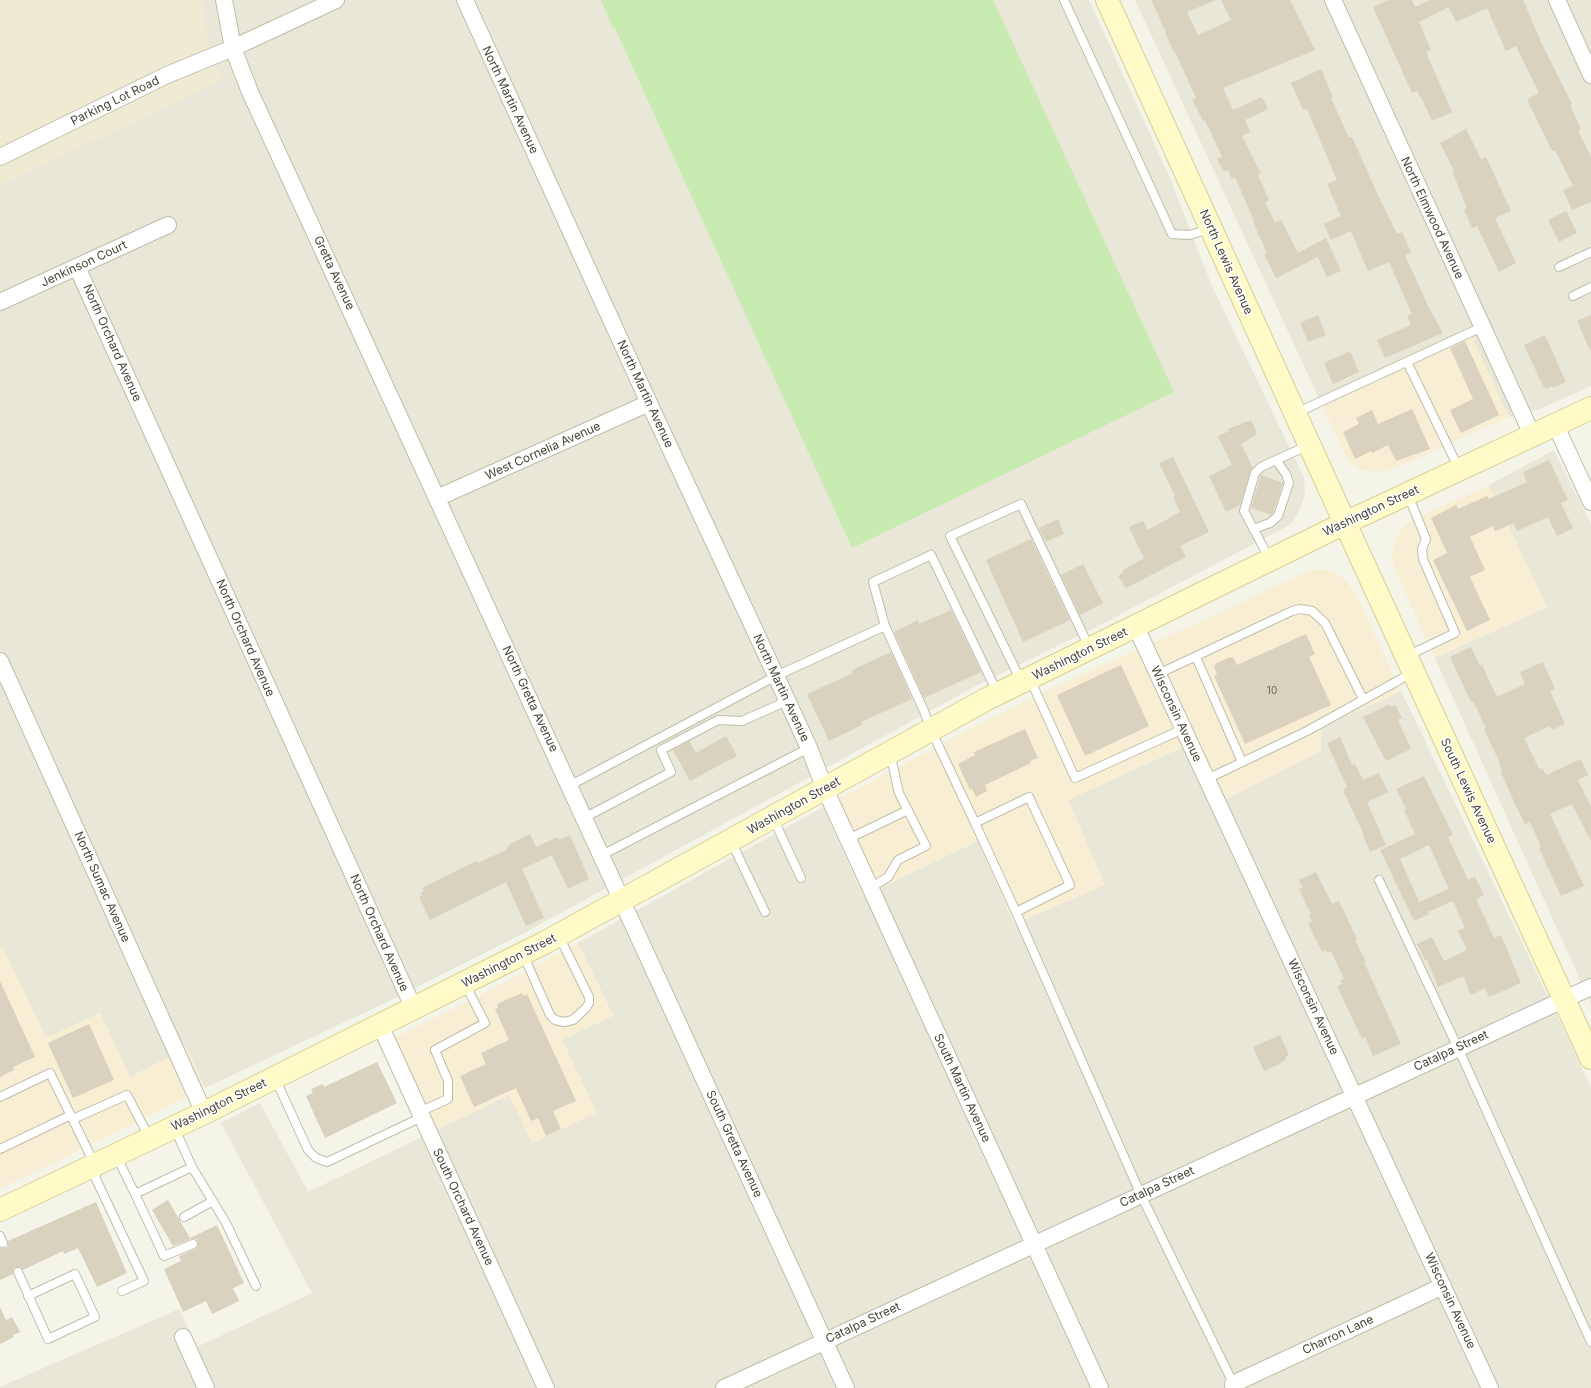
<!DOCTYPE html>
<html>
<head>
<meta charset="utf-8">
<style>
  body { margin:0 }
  canvas { display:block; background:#f5f4e9 }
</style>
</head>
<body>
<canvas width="1591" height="1388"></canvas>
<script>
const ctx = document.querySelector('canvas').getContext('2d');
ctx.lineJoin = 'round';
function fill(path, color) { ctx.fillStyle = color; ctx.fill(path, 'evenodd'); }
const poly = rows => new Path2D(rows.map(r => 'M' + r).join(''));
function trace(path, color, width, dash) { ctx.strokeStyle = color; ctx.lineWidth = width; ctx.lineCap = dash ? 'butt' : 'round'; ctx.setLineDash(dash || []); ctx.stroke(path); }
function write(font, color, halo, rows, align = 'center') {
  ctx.font = font + ' Inter,sans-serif'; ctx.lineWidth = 3; ctx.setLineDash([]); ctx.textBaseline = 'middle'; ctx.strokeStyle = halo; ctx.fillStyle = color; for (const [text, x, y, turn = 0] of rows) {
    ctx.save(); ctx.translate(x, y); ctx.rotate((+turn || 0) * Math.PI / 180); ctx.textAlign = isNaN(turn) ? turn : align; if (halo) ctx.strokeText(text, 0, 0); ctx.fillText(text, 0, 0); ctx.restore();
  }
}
const residential = poly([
  [0,0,1089,0,1169,176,1212,286,1304,478,1305,494,1300,509,1292,523,1280,530,1104,623,978,685,522,934,389,1001,205,1088,187,1048,130,1077,100,1013,46,1038,2,947,0,948],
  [1135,0,1591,0,1591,386,1540,409,1509,417,1470,333,1321,403],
  [1554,450,1591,524,1591,1004,1435,658,1547,607,1489,485],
  [1401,691,1567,1036,1591,1088,1591,1388,0,1388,0,1387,179,1309,197,1347,312,1293,221,1123,260,1103,308,1192,509,1095,597,1113,562,1040,613,1015,578,943,823,807,863,896,978,841,1014,924,1105,885,1068,800,1183,747,1211,807,1321,728]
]);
const commercial = poly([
  [1470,333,1509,417,1412,461,1385,471,1373,472,1361,469,1349,462,1321,403],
  [1489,485,1547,607,1435,658,1395,570,1392,552,1397,536,1408,522],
  [1318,569,1331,572,1344,579,1354,591,1401,691,1321,728,1321,751,1211,807,1183,747,1068,800,1105,885,1014,924,978,841,863,896,824,807,973,727,1058,685,1173,634,1306,572],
  [578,943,613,1016,562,1040,597,1113,532,1143,509,1095,426,1135,382,1044,464,1004],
  [2,946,46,1038,100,1013,130,1077,187,1048,205,1088,0,1189,0,948]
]);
const education = poly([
  [0,0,202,0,209,47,223,80,0,185]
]);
const green = poly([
  [601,0,993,0,1174,392,852,548,615,28,613,28]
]);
const building = poly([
  [1151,0,1216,0,1187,12,1198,35,1231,20,1221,0,1290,0,1315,50,1223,88,1233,110,1262,97,1268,109,1245,120,1250,132,1242,136,1261,174,1258,175,1269,200,1265,202,1275,223,1281,220,1298,253,1326,238,1341,271,1327,277,1318,257,1276,278,1264,254,1267,253,1253,222,1254,221,1235,177,1232,179,1228,170,1224,172,1217,159,1222,157,1205,120,1203,121,1192,99,1196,98,1175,52,1174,53,1165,32,1166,32],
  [1388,0,1412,0,1415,7,1429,0,1523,0,1541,42,1572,104,1570,105,1581,129,1578,131,1591,157,1591,202,1572,210,1563,190,1573,186,1555,150,1552,151,1527,99,1539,93,1516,46,1506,51,1487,8,1456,22,1449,7,1419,22,1431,50,1426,52,1452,112,1432,121,1421,97,1420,97,1417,91,1412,93,1373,7],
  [1321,69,1333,97,1331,98,1349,138,1352,137,1376,191,1397,234,1402,232,1411,252,1405,255,1428,306,1443,333,1385,358,1377,340,1411,325,1407,316,1412,314,1389,262,1368,271,1351,231,1331,240,1324,224,1341,216,1327,184,1337,180,1307,109,1303,110,1291,83],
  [1466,129,1481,159,1486,157,1511,211,1495,218,1516,263,1499,272,1477,226,1472,228,1464,210,1467,208,1452,171,1454,171,1440,143],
  [1566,211,1577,233,1559,242,1548,220],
  [1318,315,1326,335,1308,342,1300,323],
  [1591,315,1591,352,1577,321],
  [1545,335,1566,382,1553,388,1552,386,1546,389,1546,387,1544,388,1524,345],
  [1465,341,1499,415,1461,433,1450,410,1473,399,1450,348],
  [1350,351,1359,372,1333,384,1324,363],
  [1412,409,1430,449,1396,461,1388,445,1372,453,1371,451,1355,459,1343,432,1359,424,1356,418,1372,410,1378,424],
  [1251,420,1257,434,1241,444,1253,468,1250,471,1240,505,1226,512,1209,476,1232,465,1218,436,1229,431,1228,429],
  [1173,457,1209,532,1180,546,1186,557,1126,588,1118,576,1124,572,1123,570,1144,558,1129,527,1143,521,1148,530,1180,512,1173,497,1175,496,1159,463],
  [1549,460,1568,500,1561,503,1573,528,1557,536,1548,517,1517,531,1514,523,1495,531,1493,526,1470,537,1485,570,1470,577,1490,620,1467,631,1433,560,1447,553,1431,518,1456,505,1458,509,1487,496,1489,499,1527,482,1523,472],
  [1261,475,1283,483,1273,513,1271,515,1251,508],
  [1058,519,1064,534,1046,542,1039,528],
  [1031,539,1070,620,1023,642,986,560],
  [1083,564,1103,603,1080,615,1061,575],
  [951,610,981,672,924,698,894,632,918,620,919,624],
  [1306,634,1315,654,1309,657,1331,705,1245,744,1214,676,1217,675,1214,666,1216,665,1215,664,1230,657,1231,658,1233,657,1237,665],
  [1471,647,1480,666,1482,665,1497,697,1525,684,1520,672,1543,662,1555,689,1550,691,1565,724,1552,730,1550,726,1524,738,1539,769,1542,768,1546,775,1581,759,1588,775,1578,780,1591,807,1591,841,1572,804,1550,814,1584,886,1561,896,1539,848,1541,847,1530,822,1525,824,1515,804,1501,772,1502,771,1498,759,1484,729,1486,728,1473,701,1471,702,1450,657],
  [891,652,912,699,861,722,862,725,829,741,807,694,853,673,852,670],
  [1121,665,1149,726,1085,756,1057,695],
  [1390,704,1391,707,1395,705,1402,718,1398,720,1411,749,1386,761,1363,717],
  [1025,729,1038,758,1030,761,1031,763,985,785,987,791,976,797,972,789,970,790,958,764,975,755,974,752],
  [726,736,737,756,690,781,673,750,689,741,696,753],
  [1340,737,1352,765,1355,764,1363,780,1379,773,1388,792,1367,802,1386,845,1370,852,1363,836,1364,835,1343,790,1347,787,1327,743],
  [1424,776,1453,835,1448,837,1468,880,1475,877,1484,895,1476,899,1494,938,1501,935,1521,983,1489,997,1485,988,1471,995,1463,976,1438,987,1427,960,1425,960,1417,944,1432,937,1444,961,1467,950,1458,931,1465,928,1453,901,1428,912,1429,914,1414,921,1380,850,1415,834,1404,810,1406,809,1396,789],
  [1429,845,1449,889,1419,902,1400,859],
  [530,834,536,847,558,837,559,840,570,835,589,879,568,889,552,855,522,869,544,918,526,926,506,882,430,920,419,897,422,895,421,893,424,891,422,888,476,861,478,863,506,850,510,844],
  [1316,872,1332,904,1339,901,1357,939,1355,940,1366,962,1364,962,1401,1044,1373,1056,1365,1037,1362,1039,1337,986,1342,984,1340,980,1344,979,1331,951,1327,953,1326,950,1322,952,1308,923,1312,921,1309,915,1311,914,1299,889,1303,888,1299,880],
  [0,981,35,1057,13,1067,14,1070,0,1077],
  [522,993,524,996,527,994,576,1101,553,1111,561,1129,546,1136,538,1118,531,1121,516,1088,474,1107,460,1076,486,1064,481,1053,509,1040,495,1009,498,1008,497,1004],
  [89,1024,114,1080,73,1098,48,1043],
  [1280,1035,1289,1055,1285,1057,1286,1060,1281,1062,1282,1063,1264,1071,1253,1047],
  [377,1062,397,1103,325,1138,306,1096,313,1093,311,1089,323,1084,324,1087],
  [168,1200,190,1238,217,1225,244,1283,233,1288,239,1301,212,1314,206,1301,183,1312,164,1269,181,1261,179,1256,195,1249,198,1247,198,1242,196,1239,191,1239,173,1246,152,1210],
  [96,1202,127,1273,97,1287,78,1248,64,1254,63,1251,23,1270,21,1267,16,1267,13,1269,13,1274,0,1280,0,1248,6,1248,8,1246,8,1241],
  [0,1307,6,1320,12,1317,20,1332,13,1335,14,1337,0,1344]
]);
const service = poly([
  [1064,0,1172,234,1189,235,1210,229],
  [1559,267,1591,252],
  [1573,296,1591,287],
  [1407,362,1459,469],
  [1296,413,1482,327],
  [1253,529,1270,523,1278,516,1289,483,1286,474,1276,460],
  [1270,560,1244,511,1255,473,1261,467,1309,445],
  [1407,656,1455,633,1423,559,1422,549,1426,539,1408,495],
  [1196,657,1242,762],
  [1158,674,1292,611,1300,609,1312,611,1325,623,1363,699],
  [1030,679,1075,778,1183,729],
  [1021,681,950,536,1021,504,1089,647],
  [997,692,931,555,873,582,885,626,924,711,931,730,975,823,1029,797,1070,885,1016,912],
  [1207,779,1307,731,1412,673],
  [569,786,776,676,885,626],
  [584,818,671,772,661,750,718,720,742,721,787,701],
  [773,818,801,878],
  [975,823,1016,912,1141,1195,1234,1385],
  [848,839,908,810],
  [731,841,765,912],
  [602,855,809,748],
  [1379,880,1458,1048,1591,1342],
  [870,888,888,877,898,860,926,846,899,793,890,753],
  [523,954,550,1015,555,1020,564,1022,573,1020,586,1008,589,1003,589,997,559,936],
  [275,1078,308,1150,316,1158,327,1162,422,1117],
  [0,1097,50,1073,95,1165,96,1179,144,1281,122,1291],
  [419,1112,448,1099,448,1081,435,1050,485,1023,465,984],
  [73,1119,127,1095,149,1137],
  [0,1149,71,1115],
  [116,1155,135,1194,192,1167,174,1127],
  [192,1167,226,1223,256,1286],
  [135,1194,164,1256,193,1244],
  [184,1217,213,1201],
  [0,1236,3,1243],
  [18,1272,48,1339,95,1317,75,1274,28,1296]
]);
const minor = poly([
  [224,0,233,48,250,92,846,1388],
  [465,0,649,403,776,676,809,748,825,789,1100,1388],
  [1333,0,1533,437],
  [1557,0,1591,75],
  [0,157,167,75,233,48,336,0],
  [77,267,414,1009],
  [0,302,168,225],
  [1556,426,1591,502],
  [437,498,649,403],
  [1136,627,1490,1388],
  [0,661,204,1113],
  [380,1025,546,1388],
  [183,1337,206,1388],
  [1233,1384,1443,1286],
  [724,1388,1591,987]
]);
const secondary = poly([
  [1107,0,1345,523,1591,1058],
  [0,1210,204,1113,546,942,987,699,1345,523,1591,408]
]);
const numberNames = [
  ["10",1272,691]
];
const streetNames = [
  ["North Martin Avenue",510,100,65],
  ["Parking Lot Road",115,101,-26],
  ["North Elmwood Avenue",1432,218,65],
  ["North Lewis Avenue",1226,262,66],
  ["Jenkinson Court",84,264,-25],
  ["Gretta Avenue",334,273,65],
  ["North Orchard Avenue",112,343,66],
  ["North Martin Avenue",645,394,65],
  ["West Cornelia Avenue",543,451,-24],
  ["Washington Street",1371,511,-25],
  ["North Orchard Avenue",245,638,66],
  ["Washington Street",1080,654,-26],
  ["North Martin Avenue",781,688,65],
  ["North Gretta Avenue",530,699,65],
  ["Wisconsin Avenue",1176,714,65],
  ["South Lewis Avenue",1468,791,65],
  ["Washington Street",794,806,-29],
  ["North Sumac Avenue",102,887,66],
  ["North Orchard Avenue",379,933,66],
  ["Washington Street",509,961,-27],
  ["Wisconsin Avenue",1313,1007,65],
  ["Catalpa Street",1451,1051,-25],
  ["South Martin Avenue",962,1088,65],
  ["Washington Street",219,1105,-26],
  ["South Gretta Avenue",734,1144,65],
  ["Catalpa Street",1157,1187,-25],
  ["South Orchard Avenue",463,1207,65],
  ["Wisconsin Avenue",1450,1301,65],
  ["Catalpa Street",863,1323,-25],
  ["Charron Lane",1338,1335,-25]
];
fill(residential, '#e9e7d7');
fill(commercial, '#f8eed4');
fill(education, '#efebd3');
fill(green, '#c7ebb0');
fill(building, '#d8d2be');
trace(service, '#c1bdab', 10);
trace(minor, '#c1bdab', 18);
trace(secondary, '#d7d197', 24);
trace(service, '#fff', 8);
trace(minor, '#fff', 16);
trace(secondary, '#fffbc9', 22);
write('10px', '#6e6859', null, numberNames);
write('12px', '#4a4537', '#fff', streetNames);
</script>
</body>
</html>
